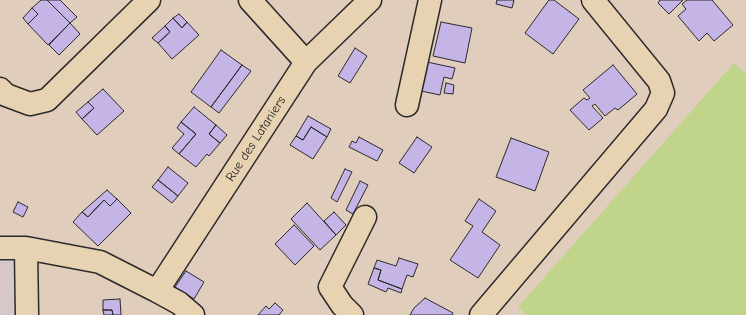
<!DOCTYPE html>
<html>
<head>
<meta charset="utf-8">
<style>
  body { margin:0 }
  canvas { display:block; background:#e0cdbc }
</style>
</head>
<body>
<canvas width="746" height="315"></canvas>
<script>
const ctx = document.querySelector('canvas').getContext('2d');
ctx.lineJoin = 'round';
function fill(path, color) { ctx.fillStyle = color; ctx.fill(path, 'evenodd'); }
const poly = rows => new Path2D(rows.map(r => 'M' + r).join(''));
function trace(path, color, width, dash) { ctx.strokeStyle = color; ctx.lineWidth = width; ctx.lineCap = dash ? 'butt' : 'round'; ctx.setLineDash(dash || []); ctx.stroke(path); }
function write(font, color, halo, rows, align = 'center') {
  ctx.font = font + ' "Comic Neue",sans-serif'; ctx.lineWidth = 3.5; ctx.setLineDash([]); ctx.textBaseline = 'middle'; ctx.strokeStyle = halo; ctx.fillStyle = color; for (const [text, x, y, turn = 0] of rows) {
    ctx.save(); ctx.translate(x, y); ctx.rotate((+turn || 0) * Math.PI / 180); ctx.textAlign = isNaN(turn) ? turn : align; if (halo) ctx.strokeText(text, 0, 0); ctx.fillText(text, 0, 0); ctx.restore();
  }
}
const built = poly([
  [19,257,19,315,0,315,0,259]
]);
const green = poly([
  [734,63,746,74,746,315,527,315,518,307]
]);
const building = poly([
  [41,0,47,0,70,23,48,45,28,24,38,14,32,8,41,0],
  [47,0,60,0,77,17,70,23,47,0],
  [497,0,514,0,512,8,496,4,497,0],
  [549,0,554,0,579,19,553,54,525,33,549,0],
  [660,0,683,0,669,14,658,3,660,0],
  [687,0,712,0,733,25,714,41,707,33,699,41,678,16,686,9,682,4,687,0],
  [32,8,38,14,28,24,23,18,32,8],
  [179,14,187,22,182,28,173,18,179,14],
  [173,18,182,28,187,22,199,35,172,59,158,43,170,32,165,26,173,18],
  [441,22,472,28,465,63,433,56,441,22],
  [70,23,80,34,59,55,49,45,70,23],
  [165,26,170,32,158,43,152,38,165,26],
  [355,48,367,56,350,83,338,76,355,48],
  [221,50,242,65,211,107,191,92,221,50],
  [427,62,455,68,452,79,444,77,440,95,421,91,427,62],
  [242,65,251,71,219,113,211,107,242,65],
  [613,65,637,94,618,110,615,108,605,116,595,104,592,106,603,118,589,130,570,110,584,98,587,100,590,98,583,90,613,65],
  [446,83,454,85,453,94,444,93,446,83],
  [103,89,124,111,97,135,82,119,94,108,88,102,103,89],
  [88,102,94,108,82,119,76,112,88,102],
  [194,107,216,125,209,134,220,143,209,156,207,154,196,167,179,154,196,134,181,122,194,107],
  [308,116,331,129,327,137,311,127,303,140,296,136,308,116],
  [181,122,196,134,179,154,172,148,184,134,177,128,181,122],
  [216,125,227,135,220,143,209,134,216,125],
  [311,127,327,137,313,159,290,145,296,136,303,140,311,127],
  [359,137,383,150,377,161,349,147,352,141,356,143,359,137],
  [417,137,432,147,414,173,399,163,417,137],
  [511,138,549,152,535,191,496,177,511,138],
  [168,167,188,183,178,196,158,180,168,167],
  [345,169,352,172,337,202,331,198,345,169],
  [158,180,178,196,172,203,152,187,158,180],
  [360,181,368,185,353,214,346,210,360,181],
  [107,190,117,199,110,206,104,200,88,217,82,212,107,190],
  [117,199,131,213,98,246,73,222,82,212,88,217,104,200,110,206,117,199],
  [479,199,496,211,482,232,500,245,478,278,450,260,473,226,465,221,479,199],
  [18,202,28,207,23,217,13,212,18,202],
  [307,203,336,235,320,250,291,219,307,203],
  [334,212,346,225,336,235,324,221,334,212],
  [294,225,314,246,295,265,275,244,294,225],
  [399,258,418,264,413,277,407,275,402,289,378,280,381,270,374,268,377,260,396,266,399,258],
  [374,268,381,270,378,280,402,289,401,293,388,288,386,292,368,284,374,268],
  [186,271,204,282,194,299,175,287,186,271],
  [425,298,453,313,452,315,410,315,414,308,425,298],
  [120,299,121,315,113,315,112,310,103,310,103,300,120,299],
  [275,303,283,310,279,315,258,315,266,306,269,309,275,303],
  [103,310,112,310,113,315,104,315,103,310]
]);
const minor = poly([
  [250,0,306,62],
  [0,89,6,95,30,104,47,100,149,0],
  [407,105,430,0],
  [0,248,26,248,100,262,157,291,179,303,193,315],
  [26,248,27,315],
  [157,291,306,62,370,0],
  [352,315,342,305,330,287,365,217],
  [481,315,656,109,663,93,659,81,593,0]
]);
const streetNames = [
  ["Rue des Lataniers",256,139,-57]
];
fill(built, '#d8c6c9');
fill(green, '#c0d58a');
fill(building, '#c4b5e6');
trace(building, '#2b2b2b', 1);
trace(minor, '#2b2b2b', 25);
trace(minor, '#e7d3b1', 22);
write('13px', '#2b2b2b', '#e7d3b1', streetNames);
</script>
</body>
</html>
